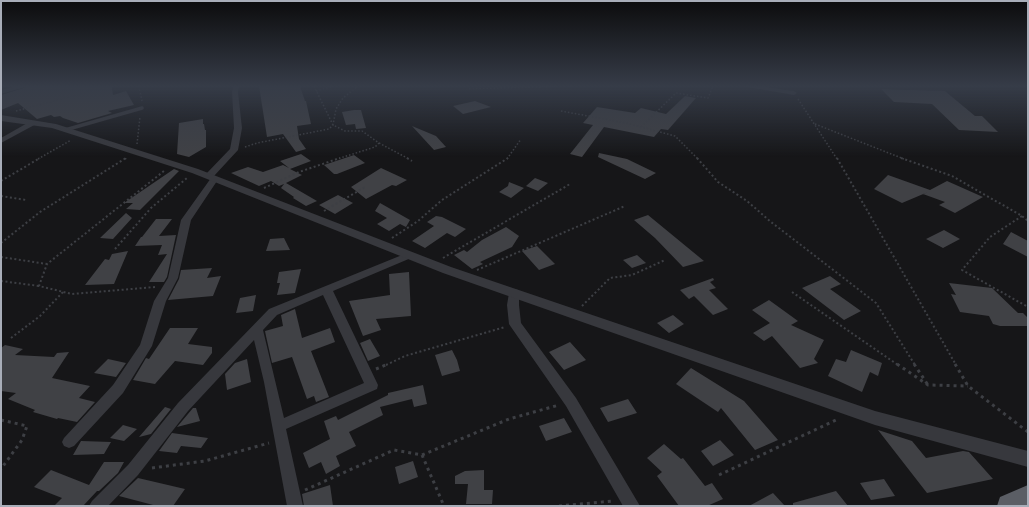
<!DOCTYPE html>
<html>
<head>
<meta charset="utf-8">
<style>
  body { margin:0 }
  #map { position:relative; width:1029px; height:507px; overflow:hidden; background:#161618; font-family:"Alegreya Sans",sans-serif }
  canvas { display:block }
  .frame { position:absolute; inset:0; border:2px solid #a8adb8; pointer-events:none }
</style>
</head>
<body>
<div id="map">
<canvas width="1029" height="507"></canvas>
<div class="frame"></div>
</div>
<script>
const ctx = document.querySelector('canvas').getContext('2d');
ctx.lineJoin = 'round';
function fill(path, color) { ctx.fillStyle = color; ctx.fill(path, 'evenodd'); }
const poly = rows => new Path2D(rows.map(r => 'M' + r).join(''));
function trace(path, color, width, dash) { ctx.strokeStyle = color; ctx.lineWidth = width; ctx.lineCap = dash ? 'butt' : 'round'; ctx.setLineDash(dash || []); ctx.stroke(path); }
const building = poly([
  [30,86,112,86,113,95,126,91,134,105,108,111,112,113,78,123,63,118,60,116,54,117,51,115,37,119,18,103,1,110,1,95],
  [259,86,300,86,305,101,306,101,311,124,297,126,299,139,306,149,296,152,283,134,267,137],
  [881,89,945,91,975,116,982,116,998,132,959,130,932,104,894,102],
  [685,96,696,98,668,130,661,129,654,137,604,127,582,157,570,154,593,125,583,123,597,107,635,113,641,108,666,114],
  [475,101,491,107,463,114,453,106],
  [354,110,361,110,366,128,356,129,355,124,346,125,342,112],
  [203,119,203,124,204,124,205,130,206,130,206,147,189,157,177,154,179,123],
  [412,126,436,136,446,147,434,150],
  [599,153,627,159,656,173,645,179,598,157],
  [301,154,311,161,290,169,302,175,286,183,317,201,306,206,293,198,294,197,281,188,284,184,279,186,271,181,259,186,231,173,248,167,263,172,283,165,289,168,280,161],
  [354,155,365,163,337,174,334,174,324,165],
  [381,168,407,180,396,186,392,185,366,199,351,187],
  [174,169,179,171,140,210,126,209,133,203,124,203],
  [888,175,930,190,947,181,983,197,955,213,939,205,945,202,923,194,928,192,902,203,874,189],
  [535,178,548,183,538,191,526,186],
  [509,182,524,188,511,198,499,192,508,186],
  [338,195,353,203,335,214,319,205],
  [380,203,410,220,406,227,400,224,389,231,377,224,387,218,375,211],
  [126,213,132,218,113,239,100,238],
  [648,215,693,252,704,261,683,267,655,238,634,220],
  [436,216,442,217,466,229,455,237,447,233,425,248,412,241,434,226,427,222],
  [156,219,172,219,159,236,176,235,167,277,164,282,149,282,167,254,158,255,162,245,135,246,141,237,142,237],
  [506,227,519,236,512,247,480,262,483,264,472,269,454,255,464,250,467,252,482,240],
  [944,230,960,239,943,248,926,239],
  [1011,232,1028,241,1028,257,1003,244],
  [284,238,290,250,266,251,270,239],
  [537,246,555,264,539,270,522,251],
  [128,251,114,284,85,285,105,259,109,260,112,254],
  [637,255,646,263,632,268,623,260],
  [212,268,207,278,221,276,213,296,168,300,179,279,181,270],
  [301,269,295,293,277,295,280,283,277,283,279,272],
  [409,272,411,316,376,319,381,330,363,336,349,301,390,295,389,274],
  [830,276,841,284,830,289,861,311,844,320,802,288],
  [713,278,714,280,710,282,716,288,709,290,728,309,713,315,694,296,689,299,680,290],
  [949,283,992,288,1018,313,1023,313,1028,318,1028,326,1000,326,993,324,989,316,960,312,951,294,956,295],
  [256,295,253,311,236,313,240,298],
  [769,300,798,321,791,325,824,340,814,359,818,363,800,368,772,336,764,341,753,333,770,323,752,310],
  [295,309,302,338,330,328,335,342,311,351,329,397,316,402,314,396,307,399,292,357,272,363,266,336,265,331,283,326,281,315],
  [673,315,684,324,669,333,657,323],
  [170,328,198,328,188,344,212,347,212,353,203,365,175,361,155,384,133,380,146,358,149,359],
  [370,339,380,356,368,361,360,343],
  [570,342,586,360,564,370,549,352],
  [5,345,23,349,15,355,54,357,57,353,69,352,52,378,90,386,79,398,95,402,77,422,58,418,57,419,33,412,35,410,8,399,16,393,1,391,1,348],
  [452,350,457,360,460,371,442,376,435,355],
  [851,350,882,363,878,376,870,372,862,392,828,376,836,359,846,362],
  [108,359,126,363,116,377,94,373],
  [247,359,251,382,227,390,225,374,235,363],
  [691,368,744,401,778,440,755,450,721,408,718,412,676,384],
  [423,385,427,404,414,407,412,399,380,407,383,415,349,432,356,446,336,456,340,466,326,474,321,462,309,468,303,453,330,439,324,421,336,416,338,420,388,395,388,393],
  [628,399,637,413,608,422,600,408],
  [165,407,171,409,151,434,139,437],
  [193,408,196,408,200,421,177,427],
  [564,418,572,432,546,441,539,426],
  [123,425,137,429,124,441,110,438],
  [878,430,912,441,926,458,963,451,969,452,993,479,927,493],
  [172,433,208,438,201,448,181,446,177,453,159,451],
  [720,440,734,455,713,466,701,451],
  [81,441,111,442,104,454,73,455],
  [664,444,681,459,683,458,705,486,712,483,723,499,707,506,679,506,657,476,662,472,647,458],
  [413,461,418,477,399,484,395,467],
  [104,462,124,462,118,473,99,491,97,491,83,506,54,506,62,498,34,487,51,470,89,485],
  [484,470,484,490,493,490,492,504,466,504,468,484,455,484,455,476,465,471],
  [138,478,185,489,173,506,157,506,119,496],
  [884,479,895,496,871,500,860,483],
  [330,485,333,506,304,506,302,494],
  [836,491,848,506,793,506,793,503],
  [773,493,785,506,749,506]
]);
const pathFar2 = poly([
  [139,86,142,101],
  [314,86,333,125,345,131,362,131,379,143,375,147,337,159],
  [469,89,571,86],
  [316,91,334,86],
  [798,99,837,159],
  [16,111,110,86],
  [561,111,626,123,675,136,698,159],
  [815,124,904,159],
  [641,127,676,93,708,98,713,86],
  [379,143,409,159],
  [137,144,140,117],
  [245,147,257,143,329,129,333,125,336,109,343,98,358,86],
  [38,159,71,140],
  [125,159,127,158],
  [507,159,521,139]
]);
const pathFar1 = poly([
  [407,158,412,161],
  [697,158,718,182,747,201,771,222,876,303,915,365],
  [837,158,956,365],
  [901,158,952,176,1022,216,1028,221],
  [1,181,40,158],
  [264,188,299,172,340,158],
  [1,196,26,200],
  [324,211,365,187],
  [1022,216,990,237,962,270,1028,307],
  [392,238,418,221,442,200,508,158],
  [1,243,40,212,126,158],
  [115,249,151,208,187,178],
  [1,257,47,264],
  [443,258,570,184],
  [477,270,625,206],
  [1,281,39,286],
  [155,287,72,294,39,286,47,264,164,171],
  [792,292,898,365],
  [582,306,610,278,632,275,665,260],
  [11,338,40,316,63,292],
  [386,365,405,356,505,327]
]);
const path = poly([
  [897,364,928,385,968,386],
  [914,364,928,385],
  [955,364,968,386,1028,432],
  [376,369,388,364],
  [1,420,27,426,22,440,1,469],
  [422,455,444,506],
  [152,468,205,461,269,443],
  [719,475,838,419],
  [305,490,394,450,422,455,509,419,559,405],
  [559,506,613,501]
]);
const service = poly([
  [65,130,142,108]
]);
const minor = poly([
  [17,86,29,86,1,94,1,90,17,86],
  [233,86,239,86,238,92,242,128,238,150,214,176,219,178,191,220,178,278,166,301,152,346,123,393,74,446,69,448,64,446,62,442,64,438,113,385,140,345,154,301,168,278,181,220,211,178,206,178,205,176,206,174,230,149,234,128,232,92,233,86],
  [741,86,759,86,794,91,797,93,794,95,741,86],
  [31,121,37,121,38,123,1,143,1,138,31,121],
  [407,253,412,256,411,258,333,291,378,385,377,389,286,429,303,506,287,506,264,382,254,340,188,411,138,475,108,506,89,506,92,501,128,465,178,403,269,309,407,253],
  [323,295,364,383,284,418,263,330,277,315,323,295],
  [514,289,518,290,519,293,519,305,521,323,576,398,640,506,623,506,566,406,511,327,509,324,507,305,509,293,510,290,514,289]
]);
const tertiary = poly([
  [1,115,56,124,198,169,451,267,875,411,1028,451,1028,467,875,425,443,273,192,173,52,128,1,121,1,115]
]);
const trunk = poly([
  [1028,485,1028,506,997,506,1000,497,1028,485]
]);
fill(building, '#404145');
trace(pathFar2, '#3d3f44', 1.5, [1.5, 2]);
trace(pathFar1, '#3d3f44', 2, [2, 2.5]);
trace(path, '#3d3f44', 3, [3, 4]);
trace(service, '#37383d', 3.5);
fill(minor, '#37383d');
fill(tertiary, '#37383d');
fill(trunk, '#5b5e65');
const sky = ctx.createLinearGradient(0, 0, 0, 157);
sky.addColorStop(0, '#0c0c0d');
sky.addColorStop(0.55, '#363c48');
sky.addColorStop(1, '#363c4800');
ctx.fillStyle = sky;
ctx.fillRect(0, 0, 1029, 157);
</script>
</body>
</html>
